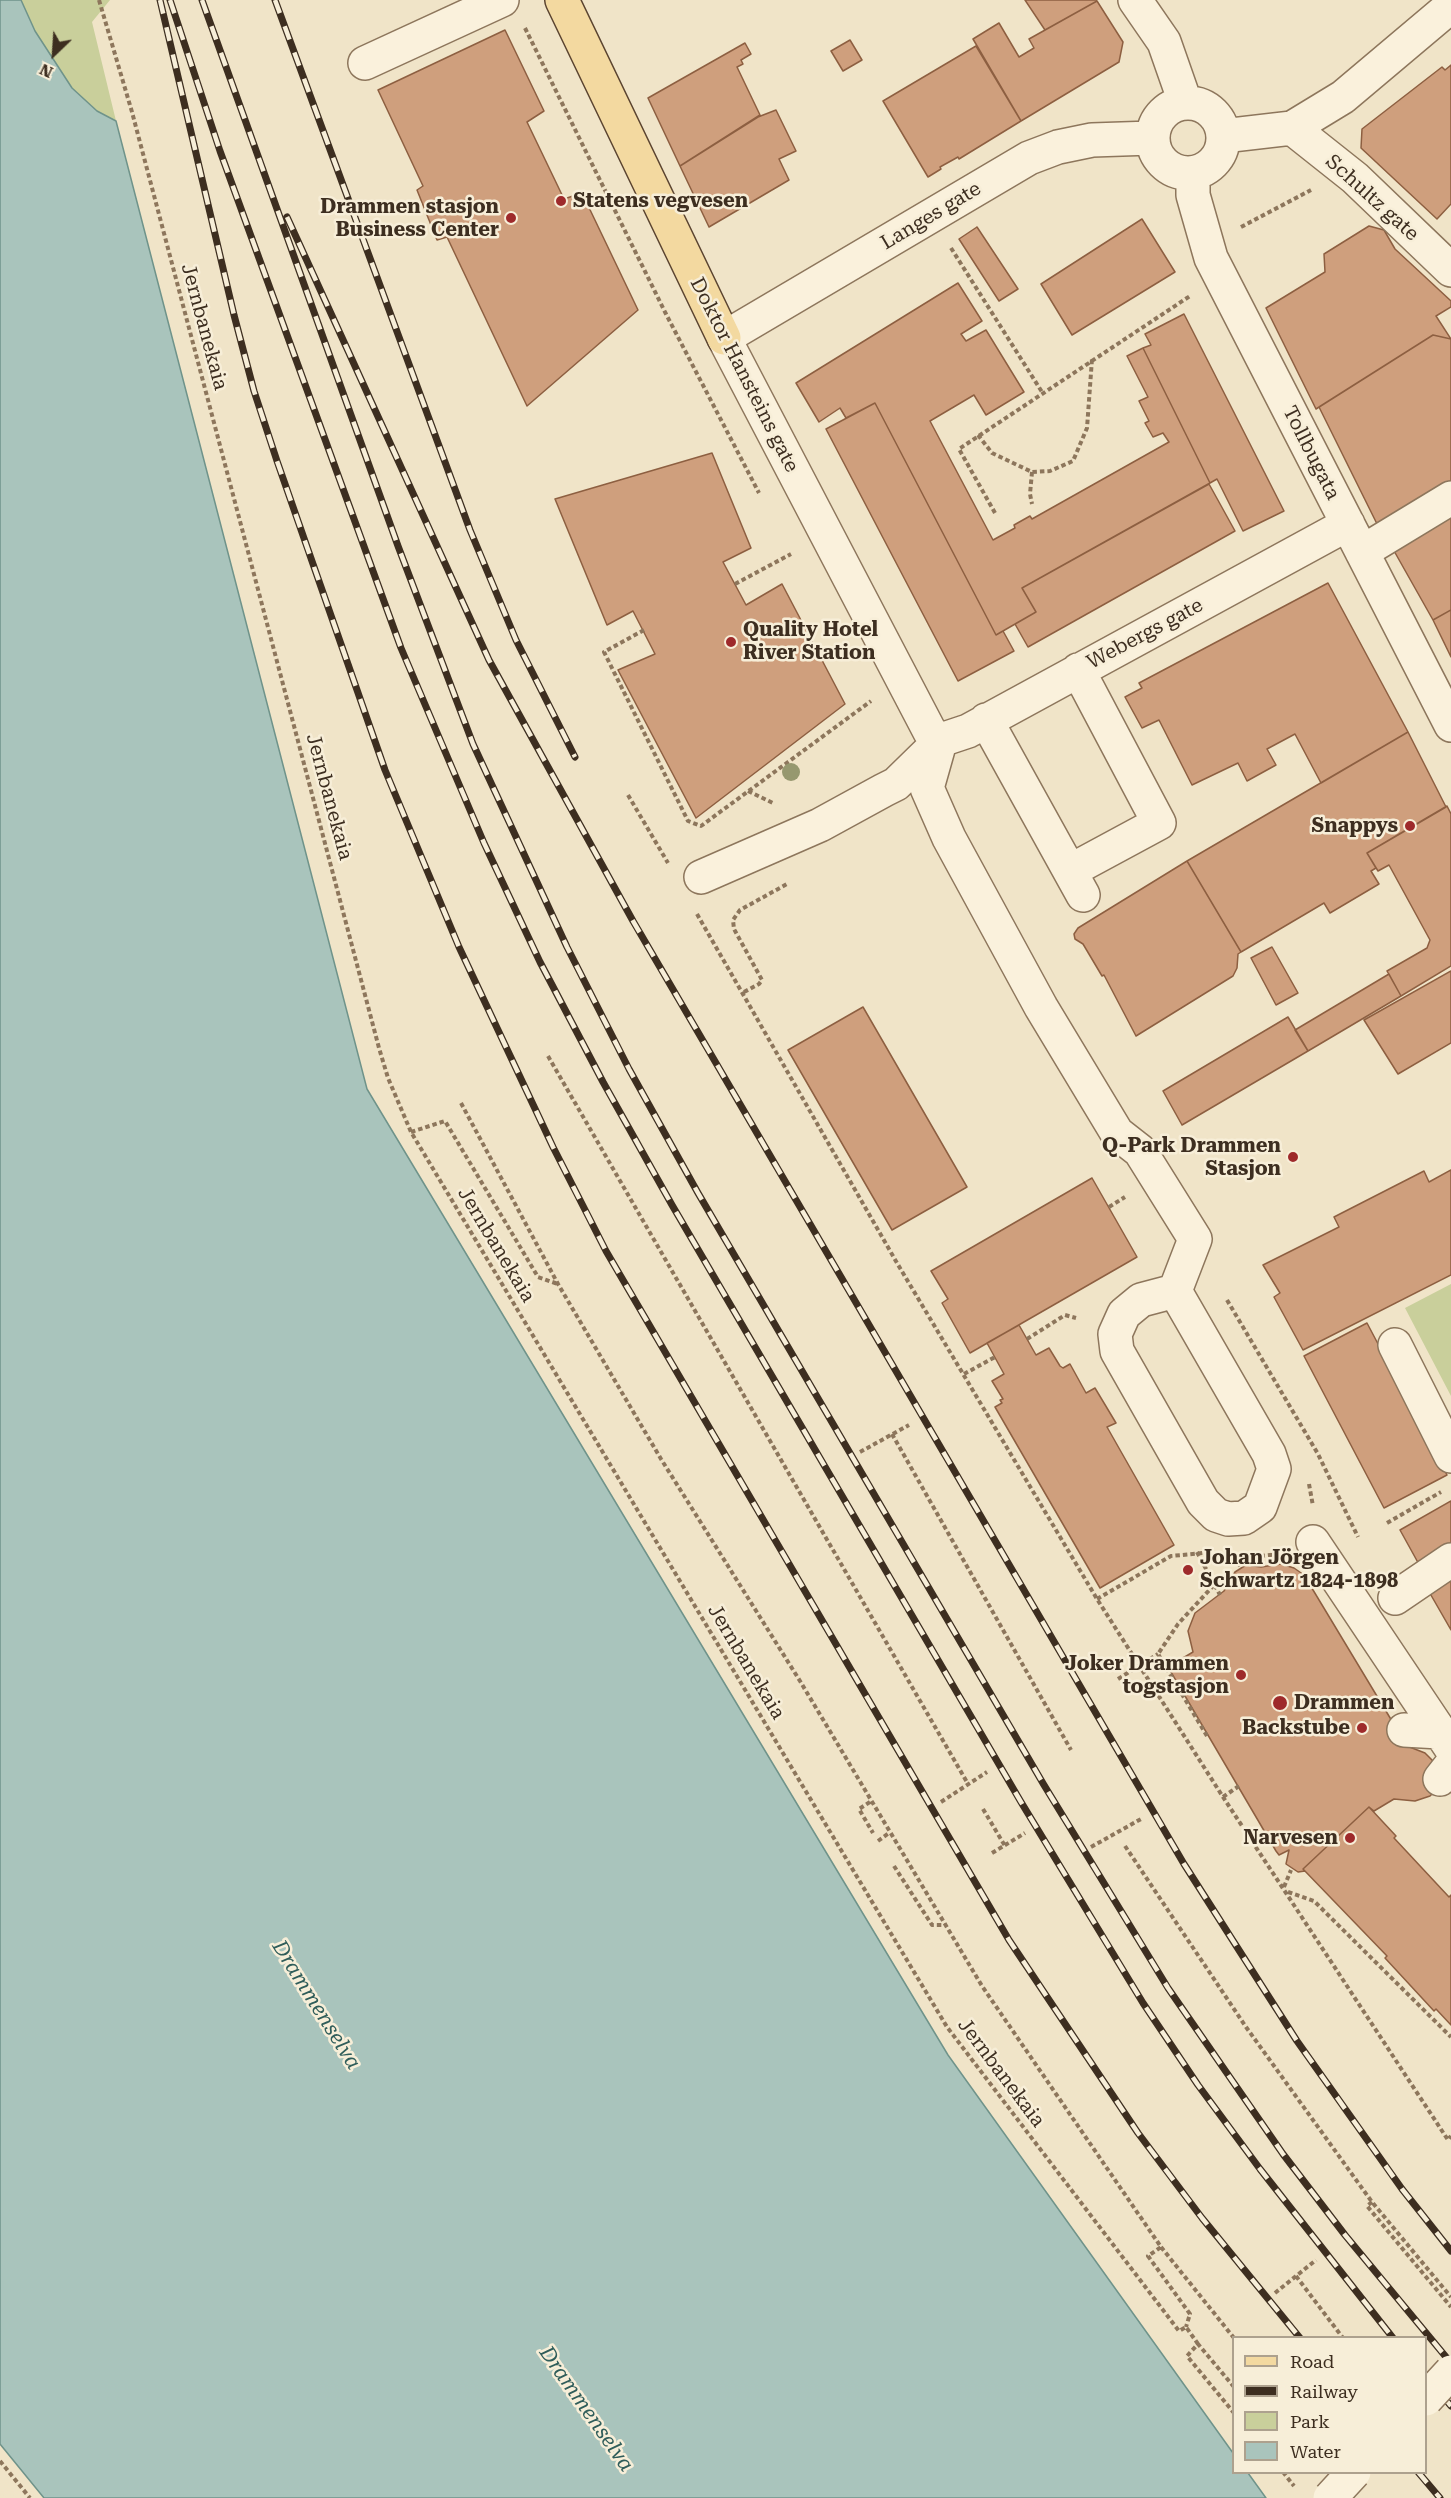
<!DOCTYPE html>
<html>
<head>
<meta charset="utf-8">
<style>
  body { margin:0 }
  #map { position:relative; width:1451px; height:2498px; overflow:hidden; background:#f0e4c8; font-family:"Roboto Serif",serif }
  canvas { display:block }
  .legend { position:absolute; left:1232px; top:2336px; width:195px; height:138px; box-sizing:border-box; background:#f7eed8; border:2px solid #ada18e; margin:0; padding:8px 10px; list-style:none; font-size:18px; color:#3d2e20 }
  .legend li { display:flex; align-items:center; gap:12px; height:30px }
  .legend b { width:30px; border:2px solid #ada18e }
  .north { position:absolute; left:24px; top:24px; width:60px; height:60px; -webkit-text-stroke:4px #f7eed8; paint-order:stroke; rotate:205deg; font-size:16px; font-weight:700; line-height:24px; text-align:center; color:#3d2e20 }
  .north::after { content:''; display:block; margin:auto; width:21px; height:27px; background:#3d2e20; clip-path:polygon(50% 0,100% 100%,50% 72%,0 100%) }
</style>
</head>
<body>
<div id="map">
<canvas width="1451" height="2498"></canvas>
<ul class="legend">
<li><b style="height:8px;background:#f3d9a0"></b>Road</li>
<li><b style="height:8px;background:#3d2e20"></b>Railway</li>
<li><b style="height:16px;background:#c9cf9b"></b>Park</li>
<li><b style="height:16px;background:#a9c4bc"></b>Water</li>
</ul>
<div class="north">N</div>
</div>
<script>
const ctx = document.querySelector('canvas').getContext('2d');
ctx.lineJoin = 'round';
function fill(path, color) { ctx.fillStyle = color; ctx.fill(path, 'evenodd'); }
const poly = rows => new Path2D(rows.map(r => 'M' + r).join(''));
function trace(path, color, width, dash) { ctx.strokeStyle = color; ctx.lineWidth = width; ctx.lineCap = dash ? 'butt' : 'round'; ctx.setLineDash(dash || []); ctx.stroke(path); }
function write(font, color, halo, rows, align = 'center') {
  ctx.font = font + ' "Roboto Serif",serif'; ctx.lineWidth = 5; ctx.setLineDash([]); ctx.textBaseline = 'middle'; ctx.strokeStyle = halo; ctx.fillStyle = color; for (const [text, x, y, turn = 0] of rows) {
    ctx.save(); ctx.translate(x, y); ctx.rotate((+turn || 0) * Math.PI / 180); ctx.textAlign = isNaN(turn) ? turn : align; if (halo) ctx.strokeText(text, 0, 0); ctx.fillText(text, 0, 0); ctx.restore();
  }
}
const green = poly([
  [21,0,110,0,92,22,116,121,97,111,72,88,35,31],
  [1451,1284,1451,1396,1405,1308]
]);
const water = poly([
  [0,0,21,0,35,31,72,88,97,111,116,121,367,1089,948,2055,1233,2453,1234,2472,1248,2473,1266,2498,44,2498,0,2444,0,0]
]);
const building = poly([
  [1025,0,1096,0,1097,1,1045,30,1025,0],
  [1097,1,1123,42,1119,62,1021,121,973,39,999,23,1019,57,1034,48,1029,39,1097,1],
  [505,30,544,111,527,122,564,199,582,193,638,310,527,406,447,237,437,240,417,190,423,186,378,90,505,30],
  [850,40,862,60,843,71,831,51,850,40],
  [745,43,751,54,741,60,743,64,737,67,760,115,680,166,648,98,745,43],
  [976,46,1021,121,959,159,958,157,940,167,941,169,928,177,883,101,976,46],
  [1451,65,1451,204,1437,219,1361,148,1362,129,1442,67,1445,70,1451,65],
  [776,110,796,151,779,159,789,180,709,227,680,166,758,117,776,110],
  [1142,219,1175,272,1072,335,1041,284,1142,219],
  [1369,226,1384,230,1395,249,1451,301,1451,307,1436,316,1451,339,1433,335,1316,409,1266,308,1325,272,1324,254,1369,226],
  [977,227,1018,289,999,301,959,239,977,227],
  [958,283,982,321,961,334,966,341,986,330,1024,392,986,415,974,395,930,421,993,540,1015,528,1014,525,1030,516,1032,519,1169,442,1163,433,1153,437,1145,423,1149,421,1139,401,1148,397,1127,356,1143,348,1210,483,1022,588,1036,612,996,635,875,403,846,418,840,408,819,422,796,383,958,283],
  [1184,314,1284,511,1243,531,1217,479,1210,483,1143,348,1151,345,1145,334,1184,314],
  [1433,335,1451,339,1451,487,1381,532,1319,407,1433,335],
  [875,403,996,635,1003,631,1014,651,958,681,826,429,875,403],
  [712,453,751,548,723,562,746,605,782,584,845,704,696,818,618,670,655,654,633,611,607,625,555,499,712,453],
  [1209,484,1235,531,1028,647,1015,624,1036,612,1022,588,1209,484],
  [1451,507,1451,610,1433,620,1389,542,1451,507],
  [1328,583,1408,732,1321,783,1295,734,1267,749,1276,765,1247,781,1238,763,1192,785,1159,720,1142,728,1125,697,1142,688,1139,683,1328,583],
  [1451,610,1451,657,1433,620,1451,610],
  [1408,732,1446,807,1367,853,1376,868,1371,871,1379,884,1330,913,1324,903,1241,952,1187,861,1408,732],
  [1447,806,1451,814,1451,966,1401,996,1387,971,1427,948,1430,940,1389,865,1378,871,1367,853,1447,806],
  [1187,861,1241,952,1238,954,1237,968,1233,976,1136,1036,1104,975,1102,976,1083,944,1075,939,1074,934,1078,928,1187,861],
  [1272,947,1298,993,1276,1005,1251,958,1272,947],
  [1451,971,1451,1043,1398,1074,1364,1020,1451,971],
  [1389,974,1401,996,1308,1051,1295,1030,1389,974],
  [863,1007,967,1187,892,1230,788,1050,863,1007],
  [1288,1017,1308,1051,1182,1125,1163,1091,1288,1017],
  [1451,1170,1451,1275,1303,1350,1274,1297,1280,1293,1263,1265,1339,1227,1334,1217,1424,1171,1429,1182,1451,1170],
  [1092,1178,1137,1257,970,1353,942,1303,948,1299,931,1271,1092,1178],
  [1367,1323,1447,1475,1384,1508,1304,1356,1367,1323],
  [1019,1325,1036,1355,1049,1348,1060,1366,1063,1368,1070,1364,1086,1393,1095,1388,1116,1423,1107,1427,1174,1545,1100,1588,995,1407,1002,1403,1000,1400,1003,1399,992,1381,1004,1374,987,1343,1019,1325],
  [1451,1501,1451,1551,1421,1568,1400,1530,1451,1501],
  [1281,1564,1294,1568,1304,1575,1407,1746,1425,1753,1434,1762,1434,1792,1430,1796,1415,1801,1394,1799,1374,1811,1369,1807,1303,1869,1305,1871,1298,1872,1286,1864,1289,1850,1279,1855,1276,1851,1168,1667,1193,1652,1188,1631,1195,1613,1224,1591,1235,1572,1246,1565,1261,1567,1281,1564],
  [1451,1567,1451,1630,1424,1583,1451,1567],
  [1369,1807,1396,1836,1394,1838,1449,1897,1451,1895,1451,2025,1436,2009,1434,2011,1385,1958,1387,1956,1303,1869,1369,1807]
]);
const path = poly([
  [99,0,132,112,379,1048,388,1078,411,1132,947,2027,1179,2331,1186,2327,1198,2344],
  [525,28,666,314,759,493],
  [1241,227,1311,190],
  [951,248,1042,392],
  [978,435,992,453,1032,472,1050,471,1073,461,1087,428,1092,359],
  [1032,472,1030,494,1032,504],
  [995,513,959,449,1190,296],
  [735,584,791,554],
  [644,630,604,652,688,821,701,826,871,701],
  [748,791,773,803],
  [628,795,668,863],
  [697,914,897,1263,1097,1599,1223,1797,1448,2140,1451,2136],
  [744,992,759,984,762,980,734,929,733,920,740,910,787,884],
  [548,1056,968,1784],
  [461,1103,558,1284,661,1459,800,1681,982,1986,1161,2247,1148,2256,1190,2314,1186,2327],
  [411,1132,445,1121,538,1277,558,1284],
  [1109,1207,1125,1197],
  [1227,1300,1318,1454,1358,1537],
  [1027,1339,1065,1315,1076,1318],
  [964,1374,995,1357],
  [892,1434,1071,1750],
  [860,1452,909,1425],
  [1309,1484,1313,1506],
  [1387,1523,1441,1492],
  [1197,1552,1220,1595],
  [1234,1556,1241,1568],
  [1253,1557,1278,1554],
  [1097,1599,1171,1556,1203,1553],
  [1118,1679,1158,1654],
  [1207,1736,1158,1654,1178,1624,1214,1585],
  [1223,1797,1239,1786],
  [870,1802,859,1809,873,1833],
  [941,1802,987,1772],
  [983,1809,1005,1846],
  [878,1841,889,1833],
  [1125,1846,1246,2027,1372,2202,1451,2297],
  [1091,1847,1141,1819],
  [992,1853,1025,1833],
  [894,1866,932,1925,945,1925],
  [1284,1887,1291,1870],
  [1288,1892,1314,1901,1451,2037],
  [1372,2202,1367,2206,1451,2307],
  [1161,2247,1234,2338],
  [1296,2276,1343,2338],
  [1275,2293,1316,2260],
  [1234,2387,1198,2344,1187,2356,1234,2413],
  [0,2461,30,2498],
  [1283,2472,1294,2486]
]);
const minor = poly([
  [1135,0,1164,42,1185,102],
  [365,63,502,0],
  '1153 138a35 35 0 1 1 70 0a35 35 0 1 1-70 0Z',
  [1292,128,1355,178,1451,270],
  [1223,136,1292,128,1343,97,1451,6],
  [1193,174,1193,195,1211,258,1451,725],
  [1362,552,1451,498],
  [986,720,1083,895],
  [941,740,930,732,724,338,1029,158,1058,147,1092,140,1152,138],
  [940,742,927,788,949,838,1041,1007,1117,1133,1140,1151,1195,1239,1175,1291],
  [1070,871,1159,823,1078,670],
  [701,877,820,825,884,790,896,784,941,740,968,731,1348,524],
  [1175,1291,1269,1454,1274,1469,1260,1507,1244,1518,1228,1519,1216,1515,1203,1502,1117,1351,1115,1334,1124,1314,1141,1300,1175,1291],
  [1395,1345,1451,1456],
  [1313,1542,1451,1748],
  [1395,1598,1451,1560],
  [1404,1730,1440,1732],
  [1440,1779,1451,1765]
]);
const major = poly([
  [562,0,724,338]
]);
const rail = poly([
  [160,0,234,315,254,391,277,461,385,770,459,947,553,1147,606,1251,1009,1940,1138,2133,1202,2218,1300,2338],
  [170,0,220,151,401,648,484,843,540,962,603,1082,672,1205,1021,1802,1143,2003,1198,2085,1260,2169,1393,2338],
  [202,0,398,546,473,744,567,947,629,1069,698,1193,1044,1785,1168,1988,1283,2154,1345,2235,1451,2363],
  [275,0,470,530,516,640,575,757],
  [287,217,489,660,633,921,1184,1864,1297,2041,1402,2189,1451,2251],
  [1426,2376,1451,2406],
  [1418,2472,1440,2498]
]);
const minorBridge = poly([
  [1426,2399,1451,2372],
  [1330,2498,1354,2472]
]);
const trees = [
  [791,772]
];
const markers = [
  [561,201,6,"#9e2a2b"],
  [511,218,6,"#9e2a2b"],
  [731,642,6,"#9e2a2b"],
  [1410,826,6,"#9e2a2b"],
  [1293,1157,6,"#9e2a2b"],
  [1188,1570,6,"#9e2a2b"],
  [1241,1675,6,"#9e2a2b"],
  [1280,1703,8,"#9e2a2b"],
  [1362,1728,6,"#9e2a2b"],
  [1350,1838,6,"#9e2a2b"]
];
const streetNames = [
  ["Schultz gate",1372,198,42],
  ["Langes gate",931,216,-31],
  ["Jernbanekaia",204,327,75],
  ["Doktor Hansteins gate",744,375,63],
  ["Tollbugata",1311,453,63],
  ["Webergs gate",1145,634,-28],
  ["Jernbanekaia",329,797,75],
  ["Jernbanekaia",496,1245,59],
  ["Jernbanekaia",746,1662,59],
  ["Jernbanekaia",1001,2073,53]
];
const poiNames = [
  ["Statens vegvesen",573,201,"left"],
  ["Drammen stasjon",499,207],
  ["Business Center",499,230],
  ["Quality Hotel",743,630,"left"],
  ["River Station",743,653,"left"],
  ["Snappys",1398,826],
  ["Q-Park Drammen",1281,1146],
  ["Stasjon",1281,1169],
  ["Johan Jörgen",1200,1558,"left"],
  ["Schwartz 1824-1898",1200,1581,"left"],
  ["Joker Drammen",1229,1664],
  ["togstasjon",1229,1687],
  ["Drammen",1294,1703,"left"],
  ["Backstube",1350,1728],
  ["Narvesen",1338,1838]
];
const waterNames = [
  ["Drammenselva",316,2005,58],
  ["Drammenselva",586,2409,55]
];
fill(green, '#c9cf9b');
fill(water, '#a9c4bc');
trace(water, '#6f938a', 1.5);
fill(building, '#cf9f7d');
trace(building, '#8d5f41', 1.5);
trace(minor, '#8d765c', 36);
trace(major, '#5b4430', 36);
trace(path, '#8d765c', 4, [4.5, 3]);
trace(minor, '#faf1dc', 33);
trace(major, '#f3d9a0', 33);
trace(rail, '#3d2e20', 7);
trace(rail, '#f7eed8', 4.5, [14]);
trace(minorBridge, '#8d765c', 36, []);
trace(minorBridge, '#faf1dc', 33);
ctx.fillStyle = '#96986f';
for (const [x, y] of trees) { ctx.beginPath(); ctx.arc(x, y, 9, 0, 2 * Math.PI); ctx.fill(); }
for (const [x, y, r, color] of markers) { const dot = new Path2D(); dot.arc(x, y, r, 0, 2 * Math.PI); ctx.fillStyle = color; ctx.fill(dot); trace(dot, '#f7eed8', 2); }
write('20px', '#3d2e20', '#f7eed8', streetNames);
write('bold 20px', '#3d2e20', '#f7eed8', poiNames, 'right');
write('italic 21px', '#2f5d5a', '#f7eed8', waterNames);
</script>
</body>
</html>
